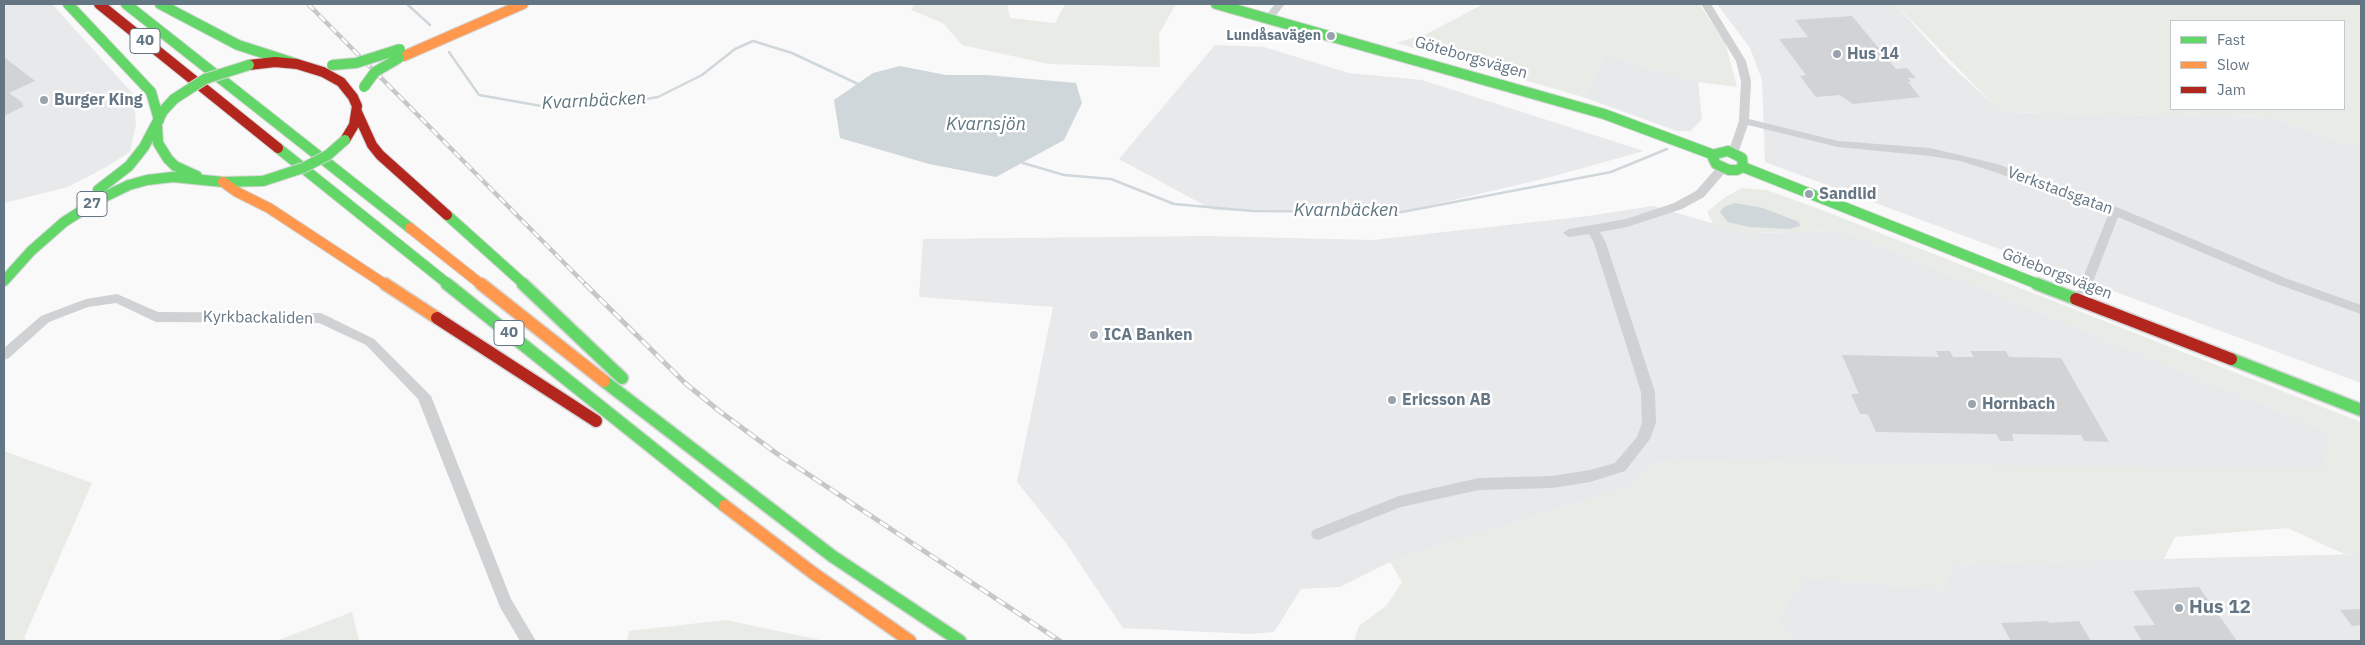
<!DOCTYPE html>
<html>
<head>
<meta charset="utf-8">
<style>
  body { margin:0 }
  #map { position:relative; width:2365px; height:645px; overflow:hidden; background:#f9f9f9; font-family:"IBM Plex Sans",sans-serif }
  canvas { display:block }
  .frame { position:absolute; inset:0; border:5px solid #647584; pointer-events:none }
  .legend { position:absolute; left:2170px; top:20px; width:175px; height:90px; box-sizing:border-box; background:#fff; border:1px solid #c1c8ce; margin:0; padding:6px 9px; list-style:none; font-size:15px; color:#647584 }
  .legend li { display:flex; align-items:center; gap:10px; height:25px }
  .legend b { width:25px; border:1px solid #c1c8ce }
</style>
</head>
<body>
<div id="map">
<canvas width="2365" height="645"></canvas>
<div class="frame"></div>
<ul class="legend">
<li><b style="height:6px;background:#63d668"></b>Fast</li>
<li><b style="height:6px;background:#ff974d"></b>Slow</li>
<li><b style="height:6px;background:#b3261e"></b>Jam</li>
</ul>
</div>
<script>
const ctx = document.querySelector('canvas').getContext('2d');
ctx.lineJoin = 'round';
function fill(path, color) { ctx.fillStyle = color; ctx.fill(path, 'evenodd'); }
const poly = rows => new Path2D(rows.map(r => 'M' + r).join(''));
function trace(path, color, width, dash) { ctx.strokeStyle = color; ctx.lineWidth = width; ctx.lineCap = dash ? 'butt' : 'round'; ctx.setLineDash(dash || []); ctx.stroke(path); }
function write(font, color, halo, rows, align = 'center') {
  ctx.font = font + ' "IBM Plex Sans",sans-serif'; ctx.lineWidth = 5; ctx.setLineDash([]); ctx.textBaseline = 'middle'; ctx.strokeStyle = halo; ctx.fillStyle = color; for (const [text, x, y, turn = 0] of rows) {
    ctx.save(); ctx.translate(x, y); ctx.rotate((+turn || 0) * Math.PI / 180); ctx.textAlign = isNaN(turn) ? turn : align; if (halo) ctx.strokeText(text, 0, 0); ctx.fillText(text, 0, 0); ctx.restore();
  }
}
const built = poly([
  [4,4,52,4,134,95,136,124,130,152,108,166,68,187,4,203],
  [1717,4,1895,4,1948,63,2002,112,2272,117,2361,149,2361,383,1765,162,1762,80,1750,48],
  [1215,45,1264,47,1349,73,1422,80,1644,151,1547,178,1402,212,1385,214,1213,210,1119,159],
  [1605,54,1698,82,1702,119,1691,131,1677,131,1583,97],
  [1653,206,1746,233,1845,231,2330,432,2323,471,1675,461,1653,464,1627,488,1390,562,1340,587,1301,589,1274,632,1250,634,1123,628,1066,543,1017,482,1053,307,919,297,923,239,1207,236,1373,240,1588,216],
  [2361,554,2361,641,1793,641,1776,622,1804,577,1942,589,1952,564]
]);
const green = poly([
  [915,4,1007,4,1010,18,1055,23,1065,4,1176,4,1159,34,1160,67,1049,64,962,45,943,23,911,10],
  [1484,4,1699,4,1725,42,1737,87,1698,82,1605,54,1583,97,1396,43,1426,34],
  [1895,4,2361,4,2361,149,2272,117,2001,112],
  [2344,21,2344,109,2171,109,2171,21],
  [1742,188,1767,190,1827,212,2361,422,2361,554,2344,554,2288,528,2175,537,2164,559,1952,564,1942,589,1804,577,1776,622,1793,641,1354,641,1359,626,1387,605,1402,582,1390,562,1627,488,1653,464,1675,461,2323,470,2330,432,1845,231,1746,233,1714,225,1707,212,1724,198],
  [4,451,92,483,24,638,28,641,4,641],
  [352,612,359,641,276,641],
  [726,620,825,641,627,641,629,631]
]);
const water = poly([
  [900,66,946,75,987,75,1076,83,1082,103,1064,140,996,177,929,164,840,138,834,100,873,73],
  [1735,203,1763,208,1799,222,1800,226,1789,229,1749,227,1728,222,1720,212,1724,207]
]);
const stream = poly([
  [407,4,430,25],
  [449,52,479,95,547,107,629,102,658,97,702,75,735,49,753,41,792,53,858,84],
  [1023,163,1064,175,1111,179,1174,204,1252,211,1402,212,1611,172,1667,149]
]);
const building = poly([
  [1852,16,1896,69,1907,68,1916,78,1908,78,1911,82,1908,82,1920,97,1853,104,1840,95,1816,97,1800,76,1806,75,1779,39,1808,37,1795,20],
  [4,57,35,81,9,93,23,103,21,104,24,106,4,116],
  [1936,351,1950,351,1953,357,1974,357,1970,351,2006,351,2009,357,2061,358,2109,442,2084,441,2081,435,2012,434,2014,441,2000,441,1996,434,1876,432,1868,414,1860,414,1851,394,1859,394,1842,355,1939,357],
  [2199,587,2237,641,2142,641,2133,626,2155,625,2133,591],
  [2361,609,2361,625,2352,626,2340,610],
  [2048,621,2049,623,2079,621,2091,641,2011,641,2001,623]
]);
const street = poly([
  [1275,4,1285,4,1271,21,1265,21,1263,19,1275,4],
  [1701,4,1711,4,1746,61,1751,81,1749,119,1838,141,1930,148,1997,164,2119,208,2285,278,2361,305,2361,314,2277,284,2118,217,2086,300,2080,304,2074,300,2109,213,1989,170,1960,161,1930,156,1838,147,1748,125,1738,153,1733,157,1729,155,1728,153,1739,121,1741,81,1736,61,1701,4],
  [1723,164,1729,168,1704,197,1682,209,1627,227,1600,232,1606,243,1655,392,1656,423,1650,439,1625,471,1590,482,1552,488,1479,490,1401,507,1323,538,1318,540,1313,538,1311,534,1313,530,1399,496,1479,478,1552,476,1590,470,1615,463,1637,437,1642,423,1641,392,1594,243,1589,234,1569,237,1563,233,1569,229,1626,219,1674,203,1696,191,1719,165,1723,164],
  [117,294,158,312,321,313,374,339,431,396,511,599,536,641,520,641,500,607,418,399,366,345,319,323,156,322,116,303,88,307,49,322,9,358,4,360,4,348,41,316,86,299,117,294]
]);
const fastFar1 = poly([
  [68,4,151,92,159,120],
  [126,4,410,228],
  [160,4,238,45,297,64],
  [1216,4,1604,114,1714,155],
  [157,125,158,143,168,159,175,166,197,176],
  [278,148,449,285],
  [1728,151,1742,158,1743,167,1737,170,1729,170,1716,164,1713,158,1715,154,1728,151],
  [1743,167,2040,285],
  [98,190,129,166,144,147,163,111,174,99],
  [447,215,525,285],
  [4,281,31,251,64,222,100,199,129,185,147,180,173,177,223,182,263,181]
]);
const fast = poly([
  [447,284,725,506],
  [523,284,622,378],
  [2037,284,2076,299],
  [2231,359,2361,410],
  [604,381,832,556,960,641]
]);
const slowFar1 = poly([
  [404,56,523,4],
  [223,182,237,192,269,208,386,285],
  [410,228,482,285]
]);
const slow = poly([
  [385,284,437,318],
  [481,284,604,381],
  [725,506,813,573,910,641]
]);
const jamFar1 = poly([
  [99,4,278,148],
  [249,65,275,62,297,64,323,72,341,82,353,97,357,106,354,125,345,140],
  [357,112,372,145,380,155,447,215]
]);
const jam = poly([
  [2076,299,2231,359],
  [437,318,596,421]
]);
const railFar1 = poly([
  [308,4,586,285]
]);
const rail = poly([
  [585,284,685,383,718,410,776,453,1060,641]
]);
const fastBridge = poly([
  [332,65,356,63,400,49],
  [364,87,375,72,399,58],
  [174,99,205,79,249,65],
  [263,181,303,168,328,155,345,140]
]);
const markers = [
  [1331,36,5,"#98a3ad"],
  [1837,54,5,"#98a3ad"],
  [44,100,5,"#98a3ad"],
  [1809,194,5,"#98a3ad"],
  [1094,335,5,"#98a3ad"],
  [1392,400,5,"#98a3ad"],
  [1972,404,5,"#98a3ad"],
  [2179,608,5,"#98a3ad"]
];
const farPoinames = [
  ["Lundåsavägen",1321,36]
];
const shields = [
  [145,41,30],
  [92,204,30],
  [509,333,30]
];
const shieldNames = [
  ["40",145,41],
  ["27",92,204],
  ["40",509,333]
];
const poiNames = [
  ["Hus 14",1847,54],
  ["Burger King",54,100],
  ["Sandlid",1819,194],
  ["ICA Banken",1104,335],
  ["Ericsson AB",1402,400],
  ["Hornbach",1982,404]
];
const streetNames = [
  ["Göteborgsvägen",1471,58,16],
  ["Verkstadsgatan",2060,191,20],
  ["Göteborgsvägen",2057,274,21],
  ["Kyrkbackaliden",258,318,1]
];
const waterNames = [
  ["Kvarnbäcken",594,101,-3],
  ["Kvarnsjön",986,125],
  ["Kvarnbäcken",1346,211]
];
const nearPoinames = [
  ["Hus 12",2189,608]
];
fill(built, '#e8e9ea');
fill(green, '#e8ebe6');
fill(water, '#d0d7db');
trace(stream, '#d0d7db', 2.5);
fill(building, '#d1d3d4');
trace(fastFar1, '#d5d6d7', 12);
trace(fast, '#d5d6d7', 15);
trace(slowFar1, '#d5d6d7', 12);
trace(slow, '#d5d6d7', 15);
trace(jamFar1, '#d5d6d7', 12);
trace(jam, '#d5d6d7', 15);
fill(street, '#cfd1d2');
trace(fastFar1, '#63d668', 10);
trace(fast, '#63d668', 12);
trace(slowFar1, '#ff974d', 10);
trace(slow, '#ff974d', 12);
trace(jamFar1, '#b3261e', 10);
trace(jam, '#b3261e', 12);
trace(railFar1, '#c5c7c8', 4.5);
trace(rail, '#c5c7c8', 5);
trace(railFar1, '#fff', 2.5, [8]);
trace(rail, '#fff', 3, [10]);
trace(fastBridge, '#d5d6d7', 12, []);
trace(fastBridge, '#63d668', 10);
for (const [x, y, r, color] of markers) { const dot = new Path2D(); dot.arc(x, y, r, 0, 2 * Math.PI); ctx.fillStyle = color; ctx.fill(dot); trace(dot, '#fff', 2); }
write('bold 14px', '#647584', '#fff', farPoinames, 'right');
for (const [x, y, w] of shields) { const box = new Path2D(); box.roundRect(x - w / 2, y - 12.5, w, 25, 4); ctx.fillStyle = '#fff'; ctx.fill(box); trace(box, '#647584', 1); }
write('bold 15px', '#647584', null, shieldNames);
write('bold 16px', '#647584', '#fff', poiNames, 'left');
write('16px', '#647584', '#fff', streetNames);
write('italic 18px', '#5e757e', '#fff', waterNames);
write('bold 19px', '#647584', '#fff', nearPoinames, 'left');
</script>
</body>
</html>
